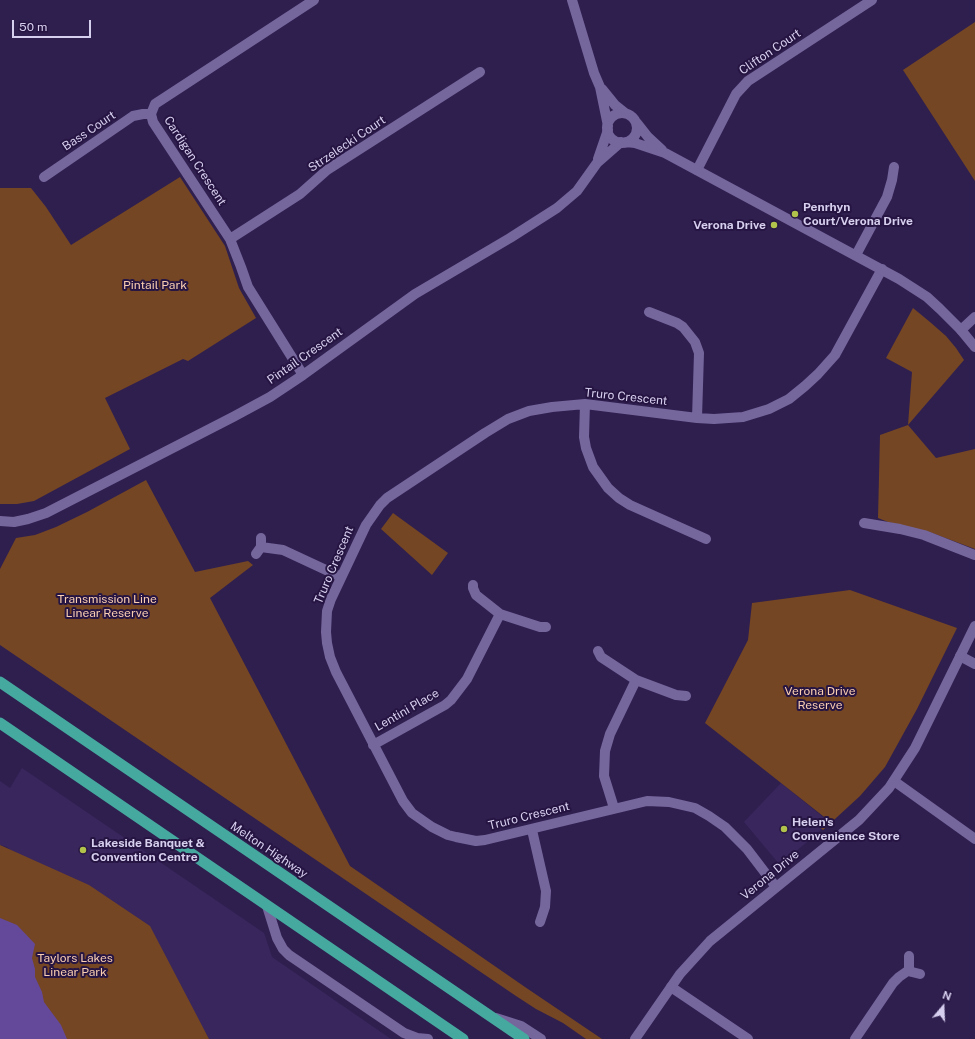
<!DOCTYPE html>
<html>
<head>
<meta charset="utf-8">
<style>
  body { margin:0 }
  #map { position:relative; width:975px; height:1039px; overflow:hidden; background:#2f1f4f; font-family:"Public Sans",sans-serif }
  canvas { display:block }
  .north { position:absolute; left:923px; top:987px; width:40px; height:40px; -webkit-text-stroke:3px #261543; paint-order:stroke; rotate:19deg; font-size:11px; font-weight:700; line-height:16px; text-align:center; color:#d7cfee }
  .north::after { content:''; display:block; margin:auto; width:14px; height:18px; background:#d7cfee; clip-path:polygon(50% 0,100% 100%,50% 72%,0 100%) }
  .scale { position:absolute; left:12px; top:20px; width:79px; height:18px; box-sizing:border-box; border:2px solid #d7cfee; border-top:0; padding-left:5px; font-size:12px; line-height:14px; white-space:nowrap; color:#d7cfee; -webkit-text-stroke:3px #261543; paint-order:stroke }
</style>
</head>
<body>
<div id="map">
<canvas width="975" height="1039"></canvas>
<div class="north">N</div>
<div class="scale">50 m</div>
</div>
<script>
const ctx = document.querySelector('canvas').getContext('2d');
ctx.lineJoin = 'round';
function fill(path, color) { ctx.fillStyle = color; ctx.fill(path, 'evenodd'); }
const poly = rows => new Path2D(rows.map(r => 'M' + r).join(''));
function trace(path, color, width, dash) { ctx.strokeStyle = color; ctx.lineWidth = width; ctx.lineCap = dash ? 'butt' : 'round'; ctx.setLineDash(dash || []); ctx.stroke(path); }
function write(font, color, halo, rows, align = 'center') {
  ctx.font = font + ' "Public Sans",sans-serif'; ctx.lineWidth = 4; ctx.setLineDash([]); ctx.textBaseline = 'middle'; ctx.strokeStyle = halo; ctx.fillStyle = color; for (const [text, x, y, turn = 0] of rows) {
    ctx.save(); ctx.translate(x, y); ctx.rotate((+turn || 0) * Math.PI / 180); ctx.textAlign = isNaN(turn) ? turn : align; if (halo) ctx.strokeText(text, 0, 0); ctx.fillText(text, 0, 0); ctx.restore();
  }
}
const built = poly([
  [22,768,264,933,272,957,391,1039,209,1039,199,1021,7,847,0,845,0,781,10,788],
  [781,783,828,821,822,829,780,865,744,822]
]);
const green = poly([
  [975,22,975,181,903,70],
  [180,177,225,246,239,288,256,318,188,361,183,359,105,398,130,449,34,501,17,504,0,504,0,188,31,188,46,207,71,245],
  [913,308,930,322,946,336,956,348,964,360,908,425,936,458,975,449,975,549,932,533,888,522,878,518,880,435,908,425,912,372,886,358],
  [146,480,195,572,248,561,253,565,210,598,350,866,525,987,602,1039,586,1039,563,1023,536,1009,516,996,0,645,0,569,16,538,35,535,56,527,87,512],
  [393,513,448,553,432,575,381,529],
  [850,590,957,628,917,709,885,767,860,796,823,830,821,828,828,820,705,723,748,640,752,603],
  [0,845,89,885,150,926,209,1039,0,1039]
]);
const water = poly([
  [0,918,17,925,35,944,32,958,35,969,35,977,42,992,44,1002,61,1025,67,1039,0,1039]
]);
const minor = poly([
  [598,159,608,130],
  [697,170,736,94,748,81,872,0],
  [44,177,133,116,143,114,151,114],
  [230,239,300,194,327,170,480,72],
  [856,255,887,197,892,180,894,167],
  [649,312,677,323,683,327,695,342,699,353,697,418],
  [961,330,975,317],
  [303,375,248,287,241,267,230,239,153,122,151,114,155,104,314,0],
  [585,404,584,437,586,448,593,467,608,488,619,498,630,505,706,539],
  [0,521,14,522,28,519,46,513,233,417,270,397,303,375,415,294,510,238,557,208,577,191,597,163,621,142],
  [864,523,900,529,924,535,975,555],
  [261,547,283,550,341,577],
  [256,554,261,547,261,538],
  [473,585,473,588,476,595,500,614,540,627,546,627],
  [598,651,601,657,636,680,676,695,686,696],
  [960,656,975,664],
  [373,745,445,705,451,700,467,679,500,614],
  [894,781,975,839],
  [614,808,604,776,605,751,610,734,636,680],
  [532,830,546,891,545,907,540,922],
  [776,887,747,849,725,827,709,816,695,808,669,802,647,801,485,840,476,841,456,837,448,835,432,827,412,813,403,801,336,672,330,657,327,643,326,632,327,611,331,599,366,525,380,505,387,498,485,433,508,419,529,411,552,407,585,404,697,418,714,419,743,417,769,409,789,399,805,386,818,374,835,355,882,269],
  [267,906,277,938,283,949,289,955,404,1033,417,1038,428,1039],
  [909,956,909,970,912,972,920,974],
  [671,987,748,1039],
  [855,1039,893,983,899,977,909,970]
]);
const tertiary = poly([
  [572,0,594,73,600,87,608,126],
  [602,89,615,105,625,113],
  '607 128a15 15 0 1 1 30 0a15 15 0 1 1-30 0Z',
  [637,123,648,137,662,150],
  [626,142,635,143,665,153,899,279,927,297,940,309,961,330,975,347],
  [496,1018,521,1026,541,1039],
  [635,1039,680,974,710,941,859,820,889,788,915,748,975,626]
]);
const trunk = poly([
  [0,682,524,1039],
  [0,723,463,1039]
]);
const markers = [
  [795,214,4,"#b2c34c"],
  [774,225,4,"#b2c34c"],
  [784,829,4,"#b2c34c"],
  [83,850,4,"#b2c34c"]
];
const streetNames = [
  ["Clifton Court",770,52,-34],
  ["Bass Court",89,131,-34],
  ["Strzelecki Court",347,144,-34],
  ["Cardigan Crescent",195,161,57],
  ["Pintail Crescent",305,356,-35],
  ["Truro Crescent",626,397,6],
  ["Truro Crescent",334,565,-67],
  ["Lentini Place",407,710,-30],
  ["Truro Crescent",529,816,-14],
  ["Melton Highway",269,850,34],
  ["Verona Drive",770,875,-39]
];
const poiNames = [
  ["Penrhyn",803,207],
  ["Court/Verona Drive",803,221],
  ["Verona Drive",766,225,"right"],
  ["Helen's",792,822],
  ["Convenience Store",792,836],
  ["Lakeside Banquet &",91,843],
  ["Convention Centre",91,857]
];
const parkNames = [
  ["Pintail Park",155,285],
  ["Transmission Line",107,599],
  ["Linear Reserve",107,613],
  ["Verona Drive",820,691],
  ["Reserve",820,705],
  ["Taylors Lakes",75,958],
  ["Linear Park",75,972]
];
fill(built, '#39265d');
fill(green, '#744623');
fill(water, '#64499b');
trace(minor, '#75669c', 10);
trace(tertiary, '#75669c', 10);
trace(trunk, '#46a9a0', 11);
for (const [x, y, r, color] of markers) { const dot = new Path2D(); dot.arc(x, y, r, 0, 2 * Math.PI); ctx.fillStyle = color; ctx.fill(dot); trace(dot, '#261543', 1.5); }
write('12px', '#d7cfee', '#261543', streetNames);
write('bold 12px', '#d7cfee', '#261543', poiNames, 'left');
write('12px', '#facfb1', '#261543', parkNames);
</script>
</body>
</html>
